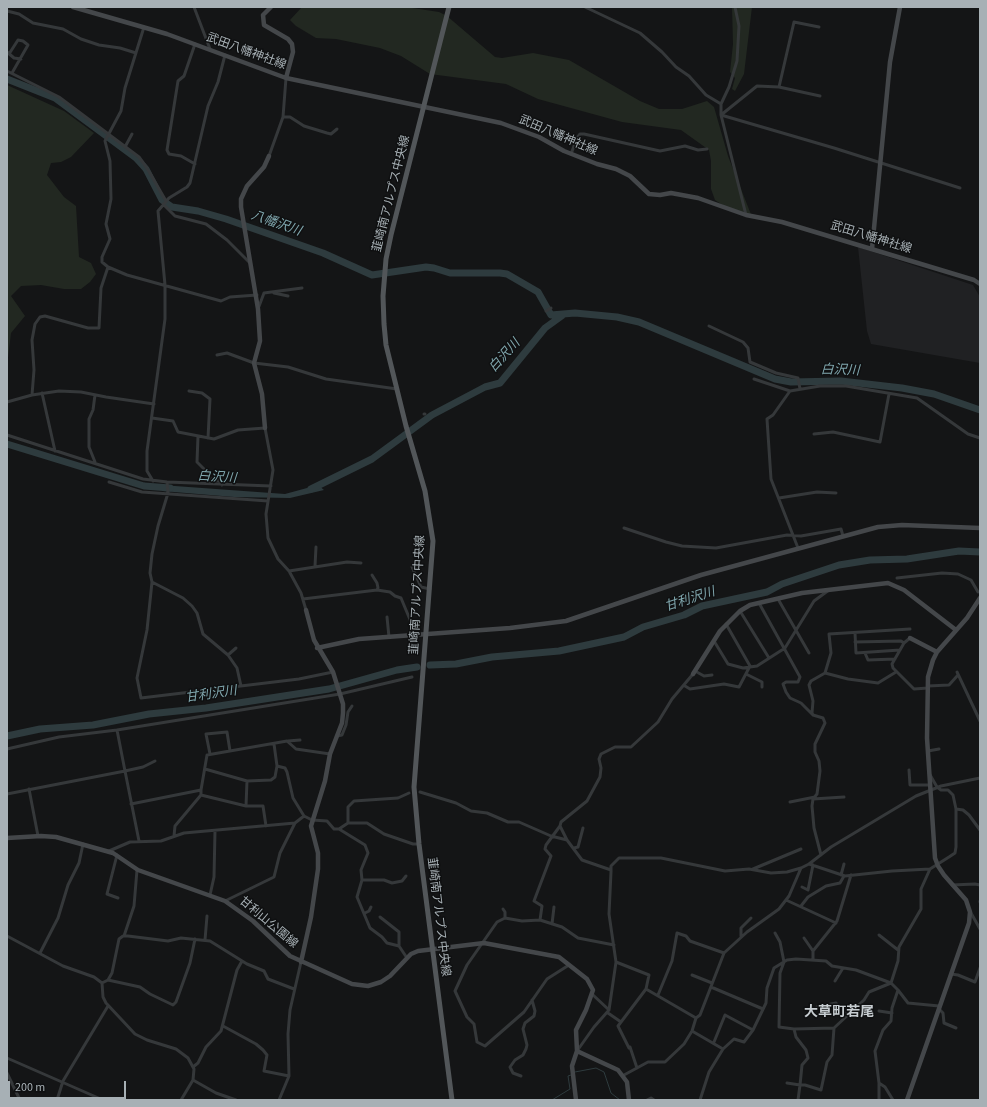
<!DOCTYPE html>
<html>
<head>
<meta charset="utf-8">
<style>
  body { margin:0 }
  #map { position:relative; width:987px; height:1107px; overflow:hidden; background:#141516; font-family:"Source Sans 3",sans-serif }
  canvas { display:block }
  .frame { position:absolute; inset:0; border:8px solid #a7b0b5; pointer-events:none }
  .scale { position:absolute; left:8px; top:1081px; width:118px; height:18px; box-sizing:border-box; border:2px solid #a7b0b5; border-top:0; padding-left:5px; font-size:12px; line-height:14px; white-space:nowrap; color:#a7b0b5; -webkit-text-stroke:3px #0f1011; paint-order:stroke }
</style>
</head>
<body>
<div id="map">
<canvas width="987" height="1107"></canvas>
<div class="frame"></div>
<div class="scale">200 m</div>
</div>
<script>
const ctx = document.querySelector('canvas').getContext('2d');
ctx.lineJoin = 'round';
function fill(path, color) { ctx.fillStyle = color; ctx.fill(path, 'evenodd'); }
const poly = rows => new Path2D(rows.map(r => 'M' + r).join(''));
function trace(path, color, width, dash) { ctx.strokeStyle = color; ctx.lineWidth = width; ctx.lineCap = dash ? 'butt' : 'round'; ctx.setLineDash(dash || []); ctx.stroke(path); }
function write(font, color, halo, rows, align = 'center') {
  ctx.font = font + ' "Source Sans 3","Noto Sans JP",sans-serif'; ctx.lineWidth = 3; ctx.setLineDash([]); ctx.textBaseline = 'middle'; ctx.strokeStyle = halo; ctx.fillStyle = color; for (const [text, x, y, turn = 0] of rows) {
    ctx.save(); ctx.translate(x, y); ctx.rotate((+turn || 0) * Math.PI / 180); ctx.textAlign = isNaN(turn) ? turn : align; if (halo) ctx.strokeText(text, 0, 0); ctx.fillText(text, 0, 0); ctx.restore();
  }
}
const built = poly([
  [858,247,973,285,980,297,980,363,871,344,867,331]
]);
const green = poly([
  [302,7,406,7,439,12,447,16,495,57,502,58,533,53,569,60,640,101,659,109,682,109,707,101,714,107,728,156,752,217,733,212,715,200,711,189,711,161,709,150,681,130,622,122,538,99,506,84,430,74,401,56,380,48,336,39,316,38,296,26,290,20],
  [732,7,752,7,744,74,735,91,732,89,735,78,730,72,733,44],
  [7,85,64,111,94,133,71,157,61,162,51,163,47,175,64,197,76,206,79,257,91,263,96,274,90,282,81,289,64,289,41,285,21,286,11,296,25,316,11,333,7,366]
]);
const water = poly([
  [161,485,285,494,318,485,324,490,290,498,234,497,162,491]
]);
const stream = poly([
  [575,1072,596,1068,604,1072,611,1093,620,1100],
  [552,1100,570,1089,568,1076,571,1075]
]);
const river = poly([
  [7,79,55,98,136,158,146,169,162,200,172,207,198,211,226,219,323,253,372,275,426,267,434,268,450,273,500,273,507,274,538,292,551,315,575,313,617,317,639,322,775,379,791,382,841,381,902,388,934,394,980,410],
  [7,444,144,486,170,488],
  [311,489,372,459,432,415,485,387,500,383,545,328,563,315],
  [430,665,456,664,492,657,559,651,624,637,643,627,684,615,702,606,767,592,782,584,839,565,870,560,907,559,959,551,980,552],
  [7,736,40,729,93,725,149,714,206,708,329,689,397,670,417,667]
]);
const street = poly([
  [194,7,210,49],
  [585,7,640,33,662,52,676,67,689,76,706,95,721,104],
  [735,7,739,26,737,61,729,87,721,104,721,115,746,215],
  [7,11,19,14,33,23,63,29,81,39,99,45,120,48,136,53],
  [195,44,184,76,178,81,167,150,169,154,181,156,195,164],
  [7,52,14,58,21,59],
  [9,54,18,40,23,41,28,45,12,73],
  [7,71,59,97,139,157,147,168,166,201],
  [779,87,794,22,819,27],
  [721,115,834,148,960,188],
  [721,115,757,86,779,87,820,96],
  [283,117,290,117,304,126,327,133,331,134,337,129],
  [125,147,132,134],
  [571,154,577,138,580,134,584,134,660,151,685,146,698,150,707,149],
  [269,156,283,117,286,78],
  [163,204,175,216,206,224,227,240,250,263],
  [108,267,127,275,221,301,230,297,257,295],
  [274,293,288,296],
  [258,309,264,293,302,288],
  [546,311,551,308],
  [709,326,743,342,748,348,750,362,776,373,798,378,800,389],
  [217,355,227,353,254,363,288,367,326,379,397,389],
  [754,379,790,391],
  [189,391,202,393,210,399,208,438],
  [42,393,55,451],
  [32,395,34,370,32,340,35,324,40,317,45,316,88,328,99,328,101,288,108,267,102,262,102,257,110,239,106,224,111,199,110,161,105,141,121,111,125,88,144,27],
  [7,402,32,395,59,391,81,392,106,397,154,404],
  [424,414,425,414],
  [152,418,173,421,178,432,214,439,238,430,265,428,273,470,266,514,268,538,278,559,289,571,301,593,306,610],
  [814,434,833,432,880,442,889,394],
  [7,435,143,479,167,482,271,486],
  [198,436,197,462,205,470,207,478,220,481,222,485],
  [95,462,89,447,89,419,93,410,95,395],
  [153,481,147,471,147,451,165,319,165,285,158,211,169,198,187,187,190,183,208,106,218,82,225,55],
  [109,482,142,492,268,501],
  [167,482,168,493,158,526,152,554,150,573,152,582,147,630,137,678,141,698,299,679,333,672],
  [779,498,817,492,836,493],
  [624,528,666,542,682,546,716,548,787,535,801,536,841,529,843,536],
  [798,548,771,479,767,419,773,415,790,391,820,386,846,386,917,398,968,434,980,438],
  [315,566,316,547],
  [412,567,421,587,430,589],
  [289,571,347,562,361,563],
  [372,575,377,583,378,588,377,590],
  [897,578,942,573,958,574,971,580,978,592],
  [152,582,183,598,192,606,197,613,203,634,228,655,237,668,241,686],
  [303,599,377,590,390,592,395,596,401,598,411,622,413,636],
  [778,599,809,653],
  [759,603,800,677,798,682,786,682,783,684,786,692,790,698,801,703,813,715],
  [740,611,769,658],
  [387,617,389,637],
  [855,633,856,653,900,650],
  [910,638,904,643,892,664,893,668,914,689,928,688],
  [714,641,728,664,743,668,757,666,785,648,814,601,829,590],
  [855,642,901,641,904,643],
  [865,653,868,660,895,659],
  [228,655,236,648],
  [695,671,704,676,712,675],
  [957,672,980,721],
  [825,673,848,679,878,683,896,672],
  [746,674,762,682,762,687],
  [685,686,690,689,724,684,739,687,750,666,726,624],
  [928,686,949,685,958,675],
  [117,730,125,771,143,767,155,761],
  [337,736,342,735,346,725,348,712,352,706],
  [288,741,300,740],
  [274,744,277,766,285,768,287,772,293,798,304,816],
  [7,749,59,737,117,730,340,694,412,677],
  [928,751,939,749],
  [210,754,206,734,227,732,230,751],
  [205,769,247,781,246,806],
  [909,770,910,785,930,785],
  [247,781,271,780,275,777,277,766],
  [29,789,38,836],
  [201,790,207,755,287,741,296,749,330,754],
  [420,792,456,803,471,811,487,813,508,822,519,822,551,836,567,840],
  [7,794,125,771,139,841],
  [201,795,246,806,263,806,266,826],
  [813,799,844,797],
  [790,802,815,797],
  [131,804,201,790,201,795,175,826,174,836],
  [956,809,963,810,969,815,980,830],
  [348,823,348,807,354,801,398,798,409,793],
  [339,829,348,823,367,823,384,834,413,844,419,844],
  [574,848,578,847,583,828],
  [109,851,130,842,161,841,184,833,295,823,304,816,312,820,327,821,334,829,339,829,365,845,368,853,361,870,362,880,357,897,370,928,382,937,387,943,399,946,407,958],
  [117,855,107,894,118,898],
  [821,855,814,828,812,806,813,799,817,794,820,771,819,761,815,752,815,744,825,723,823,718,813,715,812,713,813,701,809,685,811,681,825,673,831,653,829,634,910,629],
  [809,864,845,876,892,871,930,869,949,857,955,853,956,847,956,809,953,795,948,790,941,790,937,787,929,773],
  [753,869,801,849],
  [611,870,582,860,567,840,560,826,561,822,587,801,600,777,601,768,599,759,601,754,615,747,631,747,658,722,672,699,693,674],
  [841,875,844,864],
  [362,880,384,880,392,883,402,881,406,876],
  [952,885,975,884,980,885],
  [802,887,808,890,813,865],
  [210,895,214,877,215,831],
  [786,900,836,923],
  [225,901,274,877,280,853,295,823],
  [980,901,980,902],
  [801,906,808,897,826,886,840,883,844,876],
  [503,909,505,912,505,918],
  [365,913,369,911,371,907],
  [971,913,980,929],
  [380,917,399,932,399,946],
  [540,920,542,906,534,901,551,856,545,849,546,845,560,826],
  [552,924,554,907],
  [775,933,780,942,784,962,780,973,779,1027,794,1029,834,1028],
  [879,935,898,950],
  [7,936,63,966,94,977,102,983],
  [124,936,134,906,137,870],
  [741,936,741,928,751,918],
  [804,938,813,951],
  [205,940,207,916],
  [40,953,58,918,68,885,79,863,83,844],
  [813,960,813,951,837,921,851,875],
  [616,962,649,975,646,989,618,1026,629,1048],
  [569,965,547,979,524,1012,485,1046,477,1042,474,1024,467,1017,455,991,467,965,497,922,505,918,522,921,540,920,562,927,578,938,614,945],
  [951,974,958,975,975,982,980,968],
  [692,975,712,983],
  [108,980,140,987,150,994,173,1005,176,1002,190,963,195,939],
  [835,981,843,968],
  [102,983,108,980,112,973,119,939,123,936,128,936,168,941,181,938,210,941,247,964,264,971,268,979,294,989],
  [102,983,103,997,106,1003,135,1034,147,1040,176,1049,188,1058,194,1069,193,1080,181,1100],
  [711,987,763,1009],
  [646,989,696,1018],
  [898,990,908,1003,939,1006],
  [592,994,609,1010],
  [658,995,672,961,677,933,686,936,690,941,724,953],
  [817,1007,836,1003,839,1009,847,1014],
  [939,1009,943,1013,944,1023,956,1028],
  [879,1011,892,1013],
  [608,1013,621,1022],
  [223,1026,256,1044,263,1050,267,1055,264,1071,289,1076],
  [692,1031,723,1049],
  [714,1042,725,1015,753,1030],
  [630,1047,637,1068],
  [577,1051,594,1027,609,1010,616,962,609,914,611,872,611,866,619,858,661,858,725,871,749,869,771,873,787,872,801,868,809,864,831,847,916,796,941,786,980,778],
  [7,1058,103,1100],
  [193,1067,198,1063,206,1047,221,1031,237,970,242,961],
  [7,1073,20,1100],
  [624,1075,648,1062,665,1062,684,1044,692,1031,696,1018,700,1015,724,953,747,932,779,909,789,896,801,868],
  [521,1076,513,1073,510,1067,515,1060,523,1055,526,1049,527,1045,523,1029,525,1023,534,1016,535,1011,532,1000],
  [193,1080,216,1093,236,1100],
  [787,1083,800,1085,802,1065,808,1058,806,1050,796,1037,794,1029],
  [879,1083,885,1087,893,1100],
  [57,1100,63,1081,108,1006],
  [279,1100,289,1076,288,1034,290,1010,301,962],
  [647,1100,651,1098,654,1100],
  [700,1100,709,1072,723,1049,734,1039,744,1042,753,1030,766,1003,767,988,774,968,787,960,796,959,826,961,832,966,856,970,891,983,898,990,892,1008,891,1021,883,1030,875,1051,879,1083,879,1100],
  [798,1100,800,1085,805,1085,821,1090,827,1062,832,1055,834,1028,864,1000,869,992,891,983,898,961,899,947,921,909,921,889,930,869]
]);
const secondary = poly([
  [73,7,167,34,286,78,501,123,539,137,564,151,597,164,616,169,630,176,649,194,660,195,671,193,698,198,746,215,782,222,974,280,980,284],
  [271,7,263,15,264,25,288,39,292,44,293,52,286,78],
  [872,249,890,62,900,7],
  [265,428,262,394,254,363,260,341,258,309,241,207,241,199,247,186,264,167,269,156],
  [910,638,937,652],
  [317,648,359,639,510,628,566,621,701,575,878,527,902,525,980,528],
  [693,674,720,631,740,611,750,605,802,593,888,583,904,590,956,630],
  [7,838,41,836,56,837,113,853,138,870,225,901,253,921,290,956,352,984,368,986,381,982,390,976,411,954,418,951,484,943,559,957,587,979,593,990,586,1010,576,1030,577,1051,618,1070,627,1082,629,1100],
  [301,962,311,917,318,869,318,853,311,826,325,781,330,754,342,723,343,713,343,704,333,672,314,640,306,610],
  [576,1100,572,1066,577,1051],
  [907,1100,969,923,970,912,966,900,944,875,938,866,935,858,927,738,928,677,933,660,937,652,967,618,980,598]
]);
const primary = poly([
  [449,7,391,235,386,259,383,296,384,324,386,345,406,426,425,491,433,541,414,787,419,844,452,1100]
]);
const streetNames = [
  ["武田八幡神社線",246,52,20],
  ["武田八幡神社線",558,136,23],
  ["韮崎南アルプス中央線",392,194,-76],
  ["武田八幡神社線",871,238,17],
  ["韮崎南アルプス中央線",418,595,-87],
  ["韮崎南アルプス中央線",438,917,83],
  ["甘利山公園線",268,923,40]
];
const waterNames = [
  ["八幡沢川",276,224,19],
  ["白沢川",505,356,-48],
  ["白沢川",840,371,2],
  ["白沢川",217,478,4],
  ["甘利沢川",690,600,-18],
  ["甘利沢川",211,695,-8]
];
const quarterNames = [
  ["大草町若尾",839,1013]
];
fill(built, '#202123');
fill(green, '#222821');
fill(water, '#2e3b3e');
trace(stream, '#2e3b3e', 1);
trace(river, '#2e3b3e', 7);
trace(street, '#35383a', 3);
trace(secondary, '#44474a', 4.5);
trace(primary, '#525659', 5);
write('12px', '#a7b0b5', '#0f1011', streetNames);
write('italic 13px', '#80a7ae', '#0f1011', waterNames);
write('bold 14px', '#c7cdd1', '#0f1011', quarterNames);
</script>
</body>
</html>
